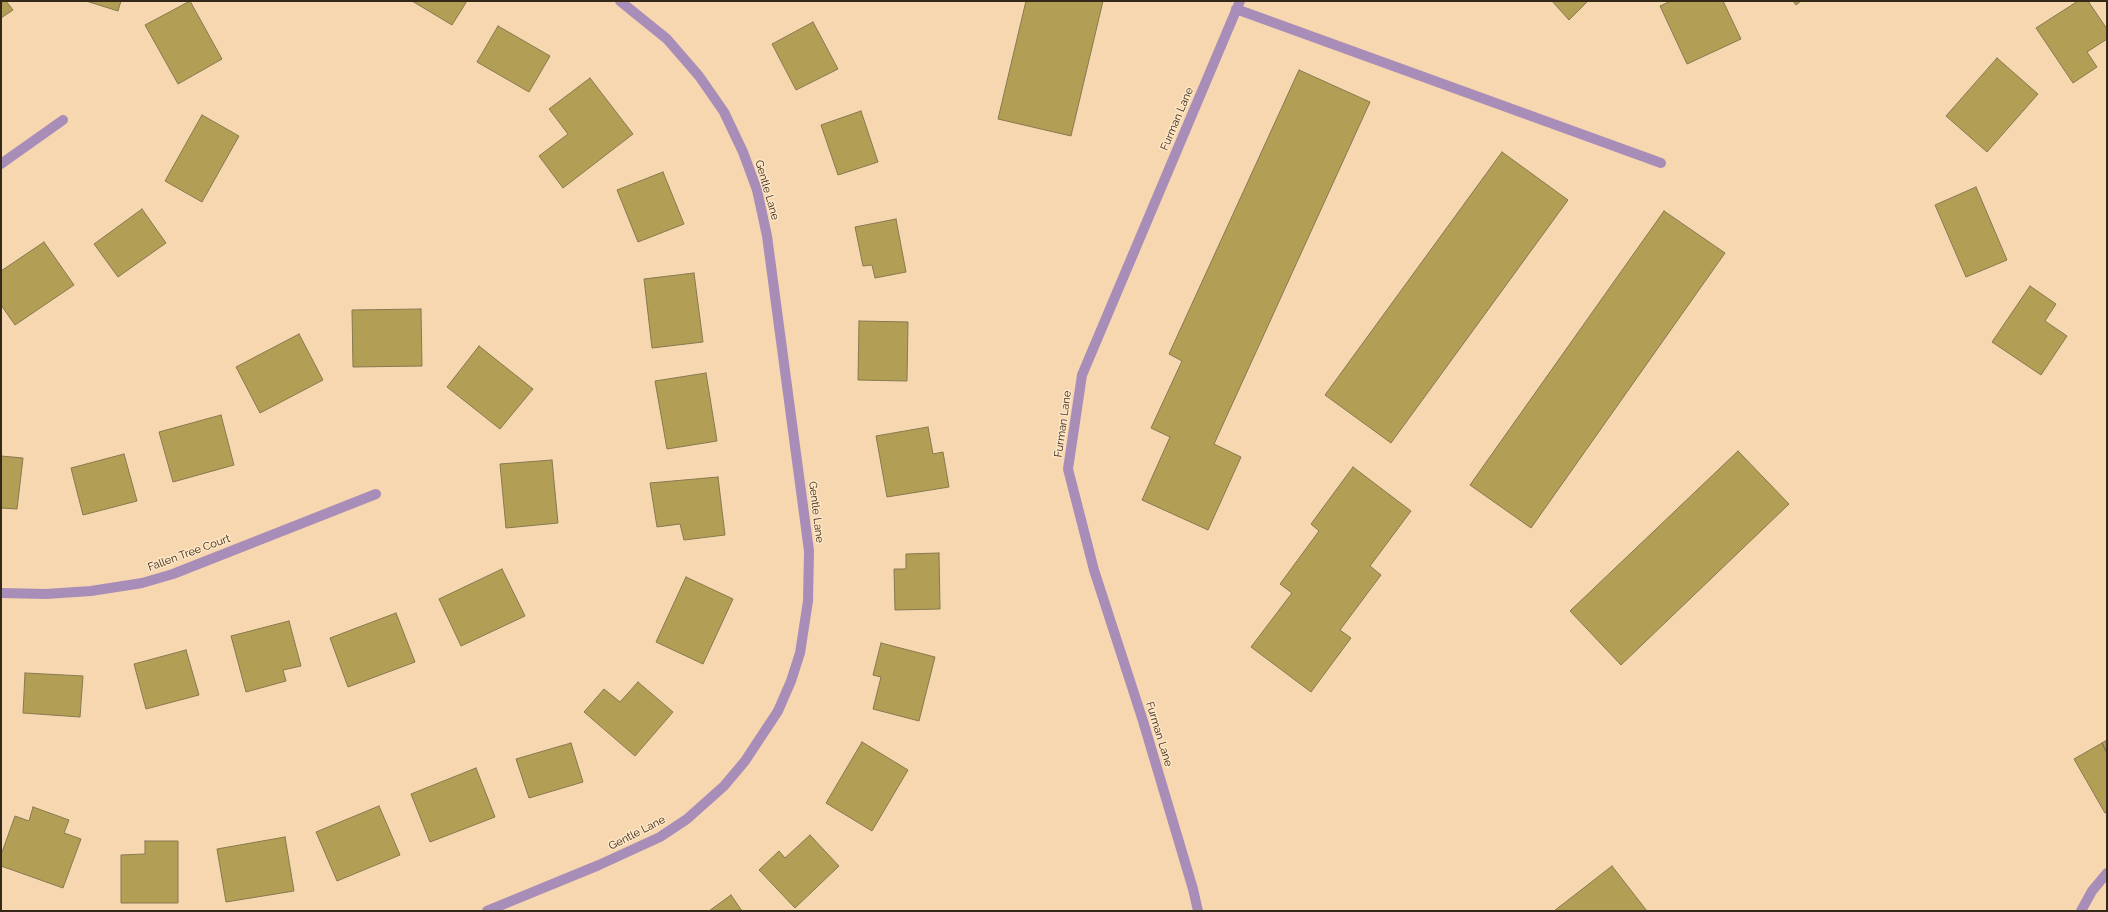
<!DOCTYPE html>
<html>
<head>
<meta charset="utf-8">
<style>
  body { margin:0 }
  #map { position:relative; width:2108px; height:912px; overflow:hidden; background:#f7d7b0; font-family:Raleway,sans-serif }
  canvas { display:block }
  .frame { position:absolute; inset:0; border:2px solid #342819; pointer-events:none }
</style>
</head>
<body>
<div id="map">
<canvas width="2108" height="912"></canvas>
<div class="frame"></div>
</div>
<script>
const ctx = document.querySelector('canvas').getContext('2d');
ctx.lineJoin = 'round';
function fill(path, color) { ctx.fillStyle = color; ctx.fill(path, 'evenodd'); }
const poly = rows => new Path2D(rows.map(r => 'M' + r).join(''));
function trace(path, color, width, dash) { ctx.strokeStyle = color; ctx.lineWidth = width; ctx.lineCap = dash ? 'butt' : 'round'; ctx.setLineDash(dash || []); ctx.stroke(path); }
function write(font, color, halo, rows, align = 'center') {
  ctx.font = font + ' Raleway,sans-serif'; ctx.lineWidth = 3; ctx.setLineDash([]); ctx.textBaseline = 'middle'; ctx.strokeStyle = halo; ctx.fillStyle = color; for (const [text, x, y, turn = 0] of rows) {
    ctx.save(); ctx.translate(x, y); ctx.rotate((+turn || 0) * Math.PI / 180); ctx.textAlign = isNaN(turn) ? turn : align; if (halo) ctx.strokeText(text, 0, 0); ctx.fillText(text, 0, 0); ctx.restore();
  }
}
const building = poly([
  [1,1,6,1,13,10,1,18,1,1],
  [86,1,121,1,118,11,86,1],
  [190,1,222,59,178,84,145,25,190,1],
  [412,1,467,1,452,25,412,1],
  [1026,1,1103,1,1071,136,998,119,1026,1],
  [1552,1,1588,1,1569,20,1552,1],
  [1671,1,1723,1,1741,39,1687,64,1660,6,1671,1],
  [1793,1,1801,1,1796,5,1793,1],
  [2078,1,2088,1,2107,29,2107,39,2087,52,2097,67,2073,83,2036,28,2078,1],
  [813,22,838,69,796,90,772,44,813,22],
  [498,26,550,56,529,92,477,62,498,26],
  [1997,58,2038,94,1987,152,1946,116,1997,58],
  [1299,70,1370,102,1214,444,1241,457,1208,530,1142,500,1170,437,1151,428,1182,361,1169,354,1299,70],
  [590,78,633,134,563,188,539,156,568,134,549,109,590,78],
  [861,111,878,162,838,175,821,125,861,111],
  [202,115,239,136,202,202,165,181,202,115],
  [1502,152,1568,200,1391,443,1325,395,1502,152],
  [663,172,684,224,638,242,617,190,663,172],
  [1976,187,2007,260,1966,277,1935,205,1976,187],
  [142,209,166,243,118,277,94,244,142,209],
  [1664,211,1725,253,1531,528,1470,485,1664,211],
  [896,219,906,272,875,278,872,265,863,266,855,227,896,219],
  [44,242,74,285,15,325,1,305,1,271,44,242],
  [694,273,703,342,652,348,644,279,694,273],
  [2030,286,2056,304,2045,321,2067,336,2041,375,1992,342,2030,286],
  [421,309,422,366,353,367,352,310,421,309],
  [859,321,908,322,907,381,858,380,859,321],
  [299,334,323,380,260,413,236,367,299,334],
  [479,346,533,389,500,429,447,387,479,346],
  [706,373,717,441,667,449,655,381,706,373],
  [221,415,234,465,173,482,159,432,221,415],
  [928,427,933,454,943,452,949,487,887,497,876,436,928,427],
  [1738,451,1789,504,1621,665,1570,611,1738,451],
  [124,454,137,501,83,515,71,468,124,454],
  [1,456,23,458,17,509,1,508,1,456],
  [552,460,558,523,506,528,500,464,552,460],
  [1353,467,1411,511,1370,566,1381,575,1340,630,1351,638,1311,692,1251,647,1292,593,1280,584,1319,531,1311,524,1353,467],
  [718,477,725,535,684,540,680,524,657,527,650,483,718,477],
  [939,553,940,609,895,610,894,569,906,569,906,554,939,553],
  [502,569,525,616,461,646,439,599,502,569],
  [686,577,733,599,703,664,656,642,686,577],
  [396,613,415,662,348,687,330,638,396,613],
  [289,621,301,666,283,670,286,681,246,692,231,636,289,621],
  [881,643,935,657,919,721,873,709,881,677,873,675,881,643],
  [186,650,199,695,146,709,134,664,186,650],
  [25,673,83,676,80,717,23,713,25,673],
  [638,682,673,712,635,756,584,712,604,689,620,702,638,682],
  [2107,740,2107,753,2102,743,2107,740],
  [862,742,908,770,872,831,826,803,862,742],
  [571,743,583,782,529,798,516,759,571,743],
  [2102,743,2107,753,2107,812,2105,813,2074,759,2102,743],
  [476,768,495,817,430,842,411,794,476,768],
  [379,806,400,855,337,881,316,832,379,806],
  [33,807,69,820,64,833,81,839,63,888,1,866,1,855,15,816,29,821,33,807],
  [810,835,839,866,795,908,759,870,779,851,785,858,810,835],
  [285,837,294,891,226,902,217,849,285,837],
  [145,841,178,841,178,903,121,903,121,855,145,854,145,841],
  [1612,866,1647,911,1554,911,1612,866],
  [731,895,742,911,709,911,731,895]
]);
const minor = poly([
  [1236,9,1661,163],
  [1,164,63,120],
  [1,593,46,594,91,591,142,583,173,574,376,494],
  [487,911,599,865,660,837,687,819,724,786,745,761,778,711,791,681,800,653,808,601,809,551,767,236,757,190,743,152,724,112,699,76,667,39,620,1],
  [1198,911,1193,889,1143,721,1094,570,1068,469,1082,375,1240,1],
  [2081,911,2092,891,2107,873]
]);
const streetNames = [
  ["Furman Lane",1177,119,-67],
  ["Gentle Lane",767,190,74],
  ["Furman Lane",1063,424,-82],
  ["Gentle Lane",816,512,83],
  ["Fallen Tree Court",189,553,-20],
  ["Furman Lane",1159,734,73],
  ["Gentle Lane",637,833,-27]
];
fill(building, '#b39e56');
trace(building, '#86794e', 1);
trace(minor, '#a98db9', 10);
write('11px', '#342819', '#ffe6c6', streetNames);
</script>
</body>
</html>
